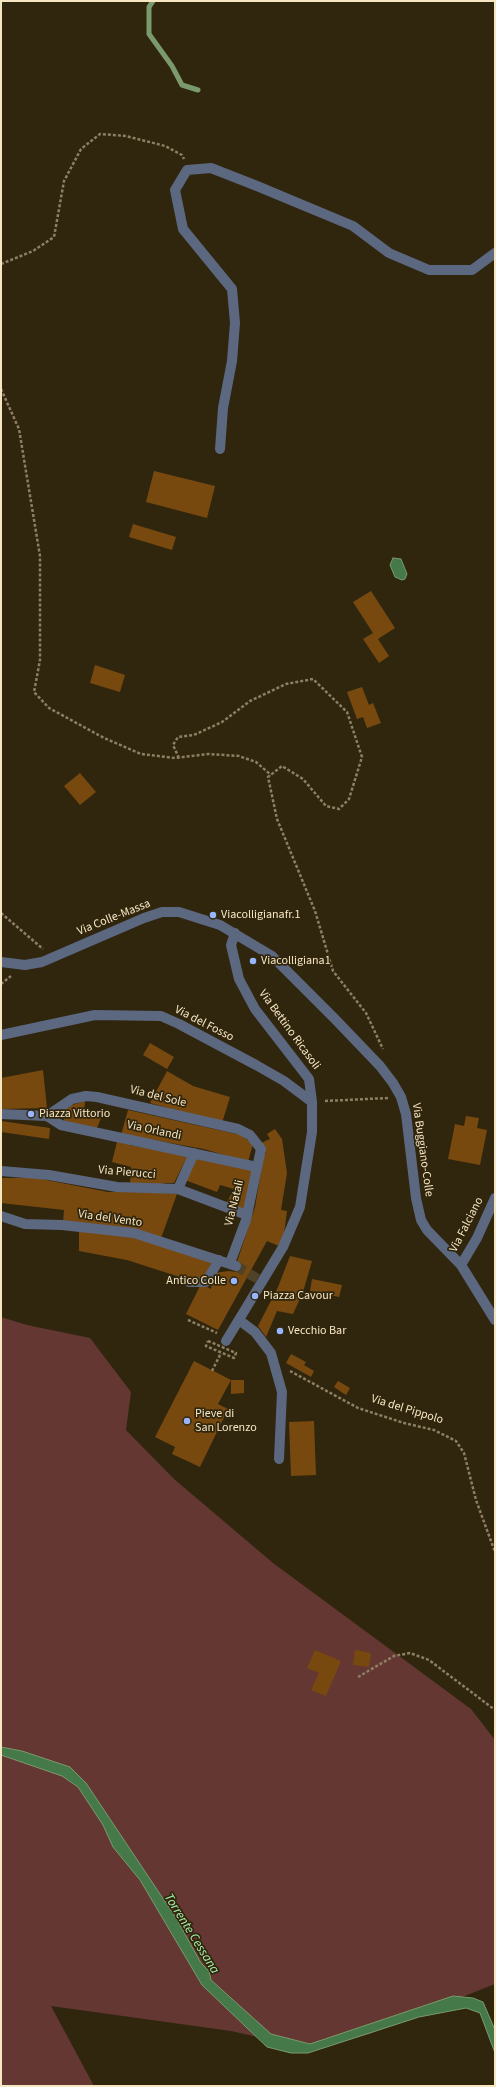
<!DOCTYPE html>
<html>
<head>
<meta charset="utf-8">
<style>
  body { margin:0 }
  #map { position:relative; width:496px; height:2087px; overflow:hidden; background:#30260e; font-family:"Source Sans 3",sans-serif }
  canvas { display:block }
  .frame { position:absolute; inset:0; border:2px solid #f7e6c2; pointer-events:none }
</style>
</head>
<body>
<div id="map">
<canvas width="496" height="2087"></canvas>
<div class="frame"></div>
</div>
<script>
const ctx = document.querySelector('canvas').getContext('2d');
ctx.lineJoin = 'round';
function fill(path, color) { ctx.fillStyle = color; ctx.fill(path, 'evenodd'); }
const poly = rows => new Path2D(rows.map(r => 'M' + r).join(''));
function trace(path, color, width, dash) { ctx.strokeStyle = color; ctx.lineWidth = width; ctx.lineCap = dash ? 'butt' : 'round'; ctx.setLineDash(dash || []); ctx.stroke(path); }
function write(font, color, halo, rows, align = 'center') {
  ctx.font = font + ' "Source Sans 3",sans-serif'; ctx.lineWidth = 3.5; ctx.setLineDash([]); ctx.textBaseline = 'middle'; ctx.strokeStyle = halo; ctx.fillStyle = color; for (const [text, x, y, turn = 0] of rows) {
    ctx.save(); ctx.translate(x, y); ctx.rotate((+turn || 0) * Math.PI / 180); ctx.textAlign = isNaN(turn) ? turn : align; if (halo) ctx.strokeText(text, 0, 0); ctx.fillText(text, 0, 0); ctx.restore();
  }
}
const green = poly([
  [1,1317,27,1325,90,1338,131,1392,126,1430,174,1479,273,1563,471,1709,495,1740,495,1984,369,2034,311,2049,231,2031,51,2006,94,2086,1,2086]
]);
const water = poly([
  [393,558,401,559,407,574,405,579,402,580,395,577,390,565,393,558],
  [1,1747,22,1751,70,1767,86,1783,176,1918,201,1963,209,1971,211,1980,271,2034,310,2044,453,1996,473,1998,483,2002,495,2030,495,2053,480,2013,466,2008,419,2017,308,2053,291,2053,267,2047,202,1985,140,1880,113,1847,103,1825,78,1787,62,1776,1,1755,1,1747]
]);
const stream = poly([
  [153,1,149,7,149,34,172,66,182,85,198,90]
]);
const building = poly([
  [154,471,215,486,207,518,146,502],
  [133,524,176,537,172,550,129,537],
  [371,591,395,628,378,639,389,656,379,663,363,639,373,633,353,602],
  [95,665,125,675,120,692,90,683],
  [362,687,369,705,373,703,381,723,367,728,363,717,357,719,347,692],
  [80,773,96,792,80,805,64,786],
  [150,1043,174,1057,167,1069,143,1055],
  [43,1070,47,1108,1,1109,1,1078],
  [167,1071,193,1086,230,1097,222,1123,150,1103],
  [85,1101,84,1114,101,1118,97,1128,64,1122,63,1108],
  [128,1110,241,1135,253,1144,248,1162,204,1149,131,1136,129,1145,188,1155,174,1183,165,1183,153,1187,130,1185,131,1167,112,1162,117,1142,121,1135],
  [466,1116,479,1118,477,1128,487,1130,480,1165,448,1159,455,1124,464,1126],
  [1,1121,50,1128,49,1139,1,1132],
  [275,1129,282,1139,287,1173,281,1210,287,1211,284,1234,279,1246,267,1241,218,1330,186,1314,201,1284,211,1289,214,1273,229,1271,236,1272,237,1262,255,1207,264,1154,266,1154,261,1143,270,1139,267,1134],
  [196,1156,254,1168,244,1210,226,1204,234,1189,220,1185,217,1192,185,1180],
  [1,1178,36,1178,108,1192,136,1191,177,1194,161,1238,63,1223,64,1210,1,1203],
  [79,1229,134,1237,212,1262,203,1279,189,1280,127,1260,79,1251],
  [290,1256,312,1261,303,1292,293,1314,277,1311,266,1337,258,1326,278,1287],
  [312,1279,342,1285,339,1297,310,1291],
  [291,1354,306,1362,304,1365,314,1371,311,1377,286,1363],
  [194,1361,231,1380,218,1404,228,1409,200,1467,172,1454,175,1447,155,1437],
  [231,1380,244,1380,244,1393,231,1394],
  [338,1381,350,1388,346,1395,334,1387],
  [314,1421,316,1475,291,1476,289,1422],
  [315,1650,341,1661,326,1696,311,1690,319,1673,307,1668],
  [355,1650,371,1653,369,1667,353,1665]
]);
const minorTunnel = poly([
  [236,1266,263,1282]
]);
const path = poly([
  [1,264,33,251,54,237,64,181,81,149,100,134,126,136,165,146,182,155,184,159],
  [1,389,19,429,40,556,40,660,34,692,49,708,104,738,141,754,175,758,208,754,239,756,256,762,271,775],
  [179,758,173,745,178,737,194,735,222,722,250,701,286,684,313,679,347,712,362,757,349,799,339,809,326,806,303,779,282,766,268,777,277,819,315,911,333,971,366,1013,383,1049],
  [1,913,43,949],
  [1,984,11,976],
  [325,1101,388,1098],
  [188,1320,217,1333],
  [208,1341,236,1353,234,1358,206,1346,208,1341],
  [212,1371,221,1353],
  [290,1371,358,1408,404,1423,434,1430,456,1441,464,1453,476,1500,495,1552],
  [358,1677,394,1656,410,1653,429,1660,495,1710]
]);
const minor = poly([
  [220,449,223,408,232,361,235,323,232,289,183,229,175,190,187,170,211,168,257,186,353,226,389,253,429,270,472,270,495,253],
  [1,962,25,965,42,962,144,918,162,912,179,912,220,925,272,956,335,1019,380,1066,393,1083,401,1097,406,1114,416,1198,421,1220,427,1230,461,1265,495,1320],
  [1,1035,95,1015,161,1016,179,1024,256,1065,284,1081,312,1102],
  [1,1114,47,1116],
  [47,1116,72,1099,86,1096,97,1097,238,1129,250,1135,261,1149,246,1220,230,1263],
  [47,1116,61,1125,257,1167],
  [1,1171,49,1175,117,1187,178,1189,247,1215],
  [178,1189,194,1153],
  [1,1216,25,1224,62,1225,134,1233,236,1266],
  [461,1265,477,1238,495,1198],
  [189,1282,206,1282,219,1260],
  [239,1320,255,1332,271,1353,282,1392,279,1459],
  [226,1341,283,1247,300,1207,312,1132,312,1102,309,1079,255,1009,239,979,231,945,235,933]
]);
const markers = [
  [213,915,4,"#97b6fd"],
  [253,961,4,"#97b6fd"],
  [31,1114,4,"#97b6fd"],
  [234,1281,4,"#97b6fd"],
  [255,1296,4,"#97b6fd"],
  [280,1331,4,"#97b6fd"],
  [187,1421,4,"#97b6fd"]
];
const poiNames = [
  ["Viacolligianafr.1",221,915],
  ["Viacolligiana1",261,961],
  ["Piazza Vittorio",39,1114],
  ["Antico Colle",226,1281,"right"],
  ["Piazza Cavour",263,1296],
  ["Vecchio Bar",288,1331],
  ["Pieve di",195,1414],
  ["San Lorenzo",195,1428]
];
const streetNames = [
  ["Via Colle-Massa",114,918,-22],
  ["Via del Fosso",204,1024,27],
  ["Via Bettino Ricasoli",289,1030,54],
  ["Via del Sole",158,1097,14],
  ["Via Orlandi",154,1131,12],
  ["Via Buggiano-Colle",422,1150,82],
  ["Via Pierucci",127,1173,5],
  ["Via Natali",235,1203,-76],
  ["Via del Vento",110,1219,8],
  ["Via Falciano",467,1225,-63],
  ["Via del Pippolo",407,1410,17]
];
const waterNames = [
  ["Torrente Cessana",191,1934,58]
];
fill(green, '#643733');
fill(water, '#457949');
trace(water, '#7a9a6d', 1);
trace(stream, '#7a9a6d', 5);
fill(building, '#77490f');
trace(minorTunnel, '#4e4329', 10, [10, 5]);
trace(path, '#8d7f62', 2.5, [3, 2]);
trace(minor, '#5c6780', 10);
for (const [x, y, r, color] of markers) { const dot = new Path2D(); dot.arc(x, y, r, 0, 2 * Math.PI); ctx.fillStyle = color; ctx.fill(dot); trace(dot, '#30260e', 1.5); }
write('12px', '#f7e6c2', '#30260e', poiNames, 'left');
write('12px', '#f7e6c2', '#30260e', streetNames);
write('italic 13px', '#a6f2ab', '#30260e', waterNames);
</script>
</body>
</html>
